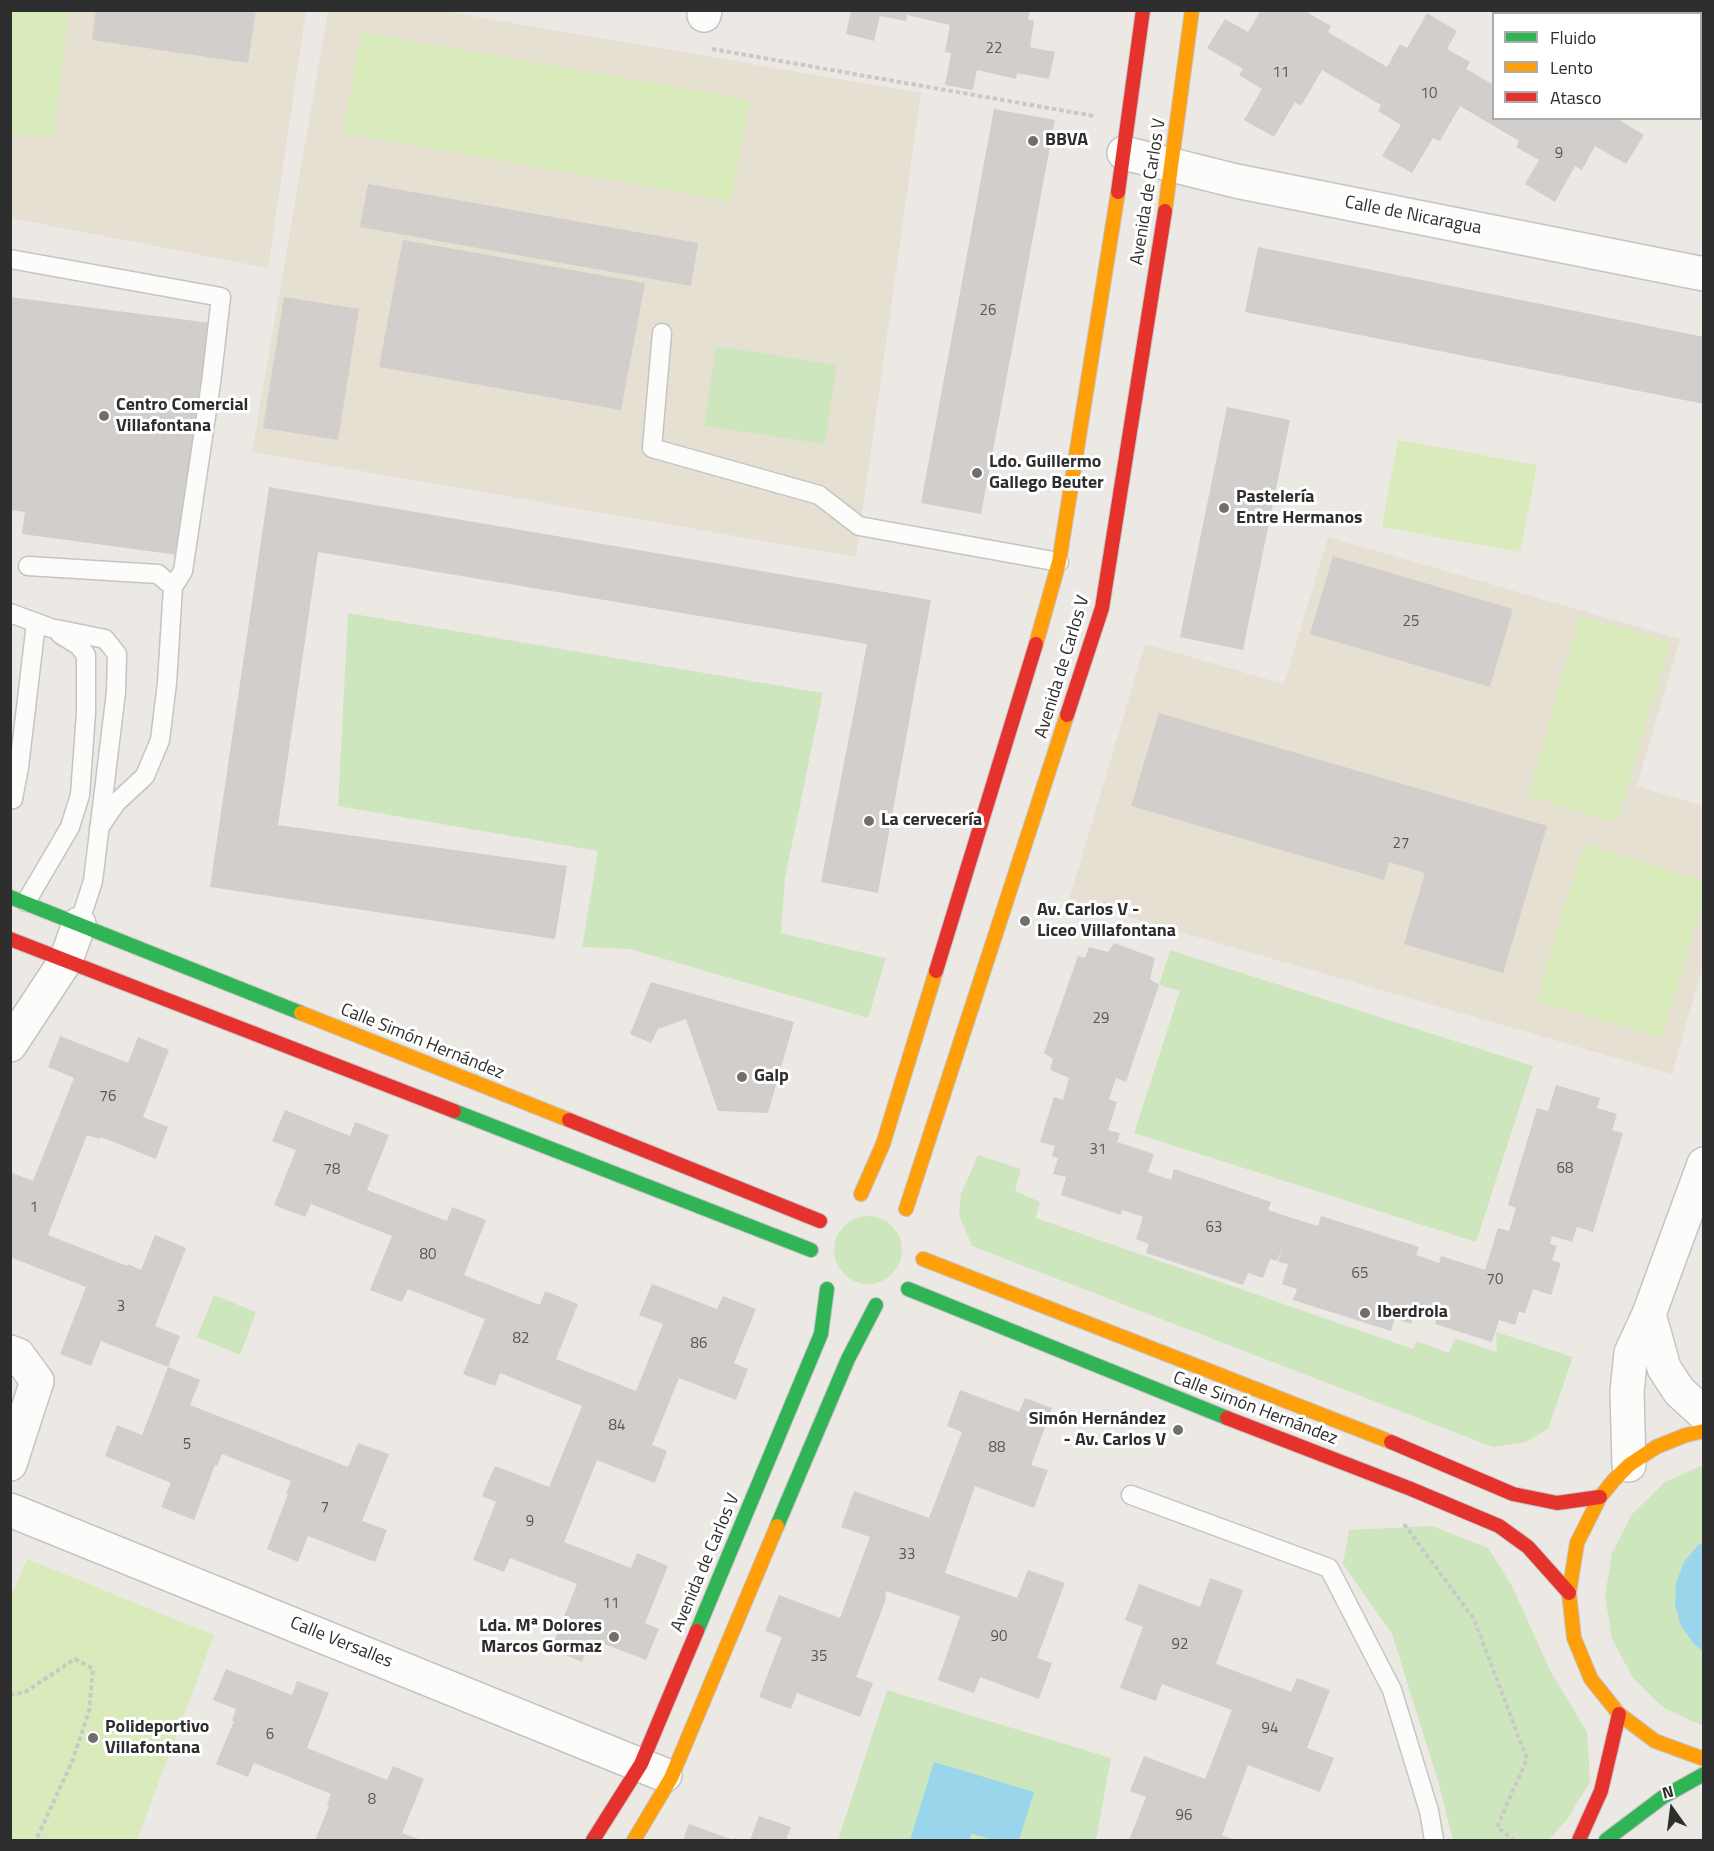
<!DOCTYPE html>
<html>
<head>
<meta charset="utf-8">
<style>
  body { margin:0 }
  #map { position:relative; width:1714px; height:1851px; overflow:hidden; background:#ece8e4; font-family:"Titillium Web",sans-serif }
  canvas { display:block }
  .frame { position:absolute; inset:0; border:12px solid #2e2e2e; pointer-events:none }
  .legend { position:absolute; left:1492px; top:12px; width:210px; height:108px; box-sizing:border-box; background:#fff; border:2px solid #ababab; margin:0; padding:8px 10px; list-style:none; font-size:18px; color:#2e2e2e }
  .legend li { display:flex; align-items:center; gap:12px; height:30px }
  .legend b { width:30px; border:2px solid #ababab }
  .north { position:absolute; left:1642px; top:1779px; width:60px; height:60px; -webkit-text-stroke:4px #fff; paint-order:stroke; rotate:346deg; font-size:16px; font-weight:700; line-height:24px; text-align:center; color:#2e2e2e }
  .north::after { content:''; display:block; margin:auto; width:21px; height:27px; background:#2e2e2e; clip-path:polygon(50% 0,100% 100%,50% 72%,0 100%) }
</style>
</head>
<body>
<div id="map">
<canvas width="1714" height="1851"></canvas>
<div class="frame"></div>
<ul class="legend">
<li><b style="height:8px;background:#30b455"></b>Fluido</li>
<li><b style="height:8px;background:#ff9f0a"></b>Lento</li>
<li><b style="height:8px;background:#e5322d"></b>Atasco</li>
</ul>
<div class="north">N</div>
</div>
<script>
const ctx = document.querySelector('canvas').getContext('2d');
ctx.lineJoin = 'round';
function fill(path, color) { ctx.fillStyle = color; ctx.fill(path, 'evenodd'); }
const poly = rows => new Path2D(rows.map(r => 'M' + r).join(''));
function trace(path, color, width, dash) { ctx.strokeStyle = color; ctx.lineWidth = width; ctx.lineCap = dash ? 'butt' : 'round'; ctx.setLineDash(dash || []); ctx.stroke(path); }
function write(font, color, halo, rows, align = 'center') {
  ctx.font = font + ' "Titillium Web",sans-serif'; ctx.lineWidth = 6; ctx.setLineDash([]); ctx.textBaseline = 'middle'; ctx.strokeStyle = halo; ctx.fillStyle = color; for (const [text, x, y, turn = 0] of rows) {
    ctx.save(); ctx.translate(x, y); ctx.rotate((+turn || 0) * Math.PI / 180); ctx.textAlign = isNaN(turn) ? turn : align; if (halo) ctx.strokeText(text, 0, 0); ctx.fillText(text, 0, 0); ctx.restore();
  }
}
const education = poly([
  [10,11,306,11,268,268,11,218],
  [328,11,443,11,921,93,856,557,252,452],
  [1328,537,1680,639,1637,786,1703,806,1703,965,1672,1074,1069,900,1145,644,1284,684]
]);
const green = poly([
  [716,346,837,365,825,444,704,426],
  [348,613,823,693,785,878,781,933,886,958,868,1018,630,949,582,947,598,851,338,806],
  [1170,950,1533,1066,1476,1242,1134,1133,1180,991,1159,985],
  [978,1155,1021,1169,1015,1191,1040,1202,1036,1218,1413,1349,1417,1341,1449,1353,1455,1338,1497,1352,1496,1332,1573,1357,1548,1429,1526,1442,1493,1447,972,1246,959,1215,961,1194],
  '834 1250a34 34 0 1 1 68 0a34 34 0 1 1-68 0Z',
  [214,1295,256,1312,240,1355,197,1337],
  [1703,1465,1703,1726,1664,1708,1633,1678,1612,1639,1605,1596,1612,1553,1632,1514,1665,1482],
  [1432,1526,1488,1548,1511,1584,1550,1670,1587,1732,1590,1782,1568,1818,1549,1840,1453,1840,1438,1781,1392,1634,1343,1564,1349,1530],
  [887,1690,1111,1758,1096,1840,838,1840]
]);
const pitch = poly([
  [11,10,69,11,53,138,11,133],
  [361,32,750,100,731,201,343,133],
  [1398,440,1537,465,1520,552,1382,527],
  [1580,616,1670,642,1617,823,1528,796],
  [1585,844,1703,881,1703,897,1663,1037,1537,1002,1559,923],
  [27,1559,214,1635,137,1840,11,1840,11,1597]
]);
const water = poly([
  [1703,1542,1703,1651,1694,1644,1681,1626,1675,1605,1676,1583,1684,1562,1698,1545],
  [934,1762,1034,1792,1019,1840,993,1840,972,1834,969,1840,910,1840]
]);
const building = poly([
  [96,10,256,10,248,63,92,40],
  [851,10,1030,10,1028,19,1034,21,1030,47,1055,52,1049,79,1017,73,1016,79,977,70,973,90,945,85,951,53,945,52,950,25,907,15,906,21,880,16,874,41,846,34],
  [1261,10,1268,12,1269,10,1310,10,1308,13,1331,26,1328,32,1387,67,1400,44,1407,48,1427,13,1457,31,1447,49,1470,62,1466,69,1494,85,1494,118,1616,118,1644,135,1626,164,1595,146,1582,170,1575,166,1555,202,1525,184,1539,160,1516,147,1519,141,1460,106,1440,141,1433,138,1412,173,1382,156,1401,125,1378,111,1381,105,1322,70,1301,106,1295,102,1274,137,1244,120,1262,89,1239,75,1243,69,1207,48,1225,19,1248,32],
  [1554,10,1630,10,1628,14,1559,14],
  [1635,10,1671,10,1669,14,1641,14],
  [994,109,1055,120,981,514,921,503],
  [368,184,698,243,691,286,360,227],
  [403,240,645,283,621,410,379,367],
  [1258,247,1704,337,1704,404,1245,312],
  [10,297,210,323,178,555,22,534,25,512,10,510],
  [284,297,359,309,338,440,263,428],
  [1227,407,1290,420,1243,650,1180,637],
  [269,487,931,600,878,893,821,882,867,644,318,552,278,825,567,866,555,939,210,887],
  [1333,556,1513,609,1490,687,1310,634],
  [1159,713,1547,826,1503,973,1404,944,1425,873,1389,862,1384,880,1131,806],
  [1114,943,1155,958,1150,979,1159,985,1126,1082,1116,1078,1109,1099,1117,1102,1108,1130,1120,1133,1117,1142,1154,1154,1148,1172,1171,1180,1174,1169,1271,1202,1268,1210,1292,1218,1318,1226,1321,1216,1419,1247,1416,1255,1439,1263,1441,1256,1485,1270,1498,1228,1509,1231,1516,1208,1508,1205,1537,1108,1548,1111,1556,1085,1600,1098,1597,1108,1617,1114,1612,1130,1623,1133,1593,1232,1577,1227,1572,1242,1552,1236,1550,1244,1557,1246,1552,1260,1561,1263,1551,1295,1533,1289,1525,1313,1519,1312,1515,1325,1499,1320,1492,1342,1435,1324,1437,1316,1423,1311,1425,1307,1417,1304,1411,1324,1395,1318,1391,1331,1293,1300,1297,1289,1282,1284,1288,1264,1278,1262,1283,1246,1277,1261,1270,1259,1263,1278,1248,1273,1243,1285,1146,1253,1149,1244,1136,1239,1143,1217,1122,1210,1121,1215,1061,1195,1066,1177,1053,1174,1058,1158,1052,1156,1055,1146,1040,1142,1054,1097,1063,1100,1069,1078,1050,1070,1053,1059,1044,1053,1078,956,1085,958,1089,947,1108,952],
  [651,982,794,1022,768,1113,718,1111,686,1019,658,1029,651,1043,630,1034],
  [60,1036,128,1063,138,1037,169,1050,143,1117,168,1127,156,1159,101,1137,100,1139,87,1135,48,1235,127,1266,128,1264,141,1270,155,1235,186,1248,155,1326,180,1336,168,1367,200,1380,190,1405,348,1467,358,1443,389,1454,362,1521,387,1530,375,1562,308,1536,298,1562,267,1549,288,1494,286,1494,291,1481,222,1454,217,1466,215,1465,194,1520,161,1507,171,1483,105,1456,117,1425,142,1435,168,1367,101,1341,91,1366,60,1354,86,1287,10,1257,10,1172,33,1181,74,1078,48,1067],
  [285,1110,350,1136,355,1122,389,1135,367,1190,447,1221,452,1207,486,1220,464,1275,540,1305,545,1291,578,1304,556,1359,636,1391,663,1324,639,1315,652,1284,717,1309,723,1296,756,1309,734,1363,748,1369,736,1400,679,1378,652,1445,667,1451,655,1483,597,1460,564,1542,631,1568,637,1553,668,1566,645,1623,659,1629,646,1660,591,1639,582,1662,551,1649,577,1584,510,1558,504,1572,473,1560,496,1502,482,1496,495,1466,549,1487,582,1406,500,1373,495,1386,463,1374,485,1319,408,1289,402,1302,370,1290,392,1236,311,1204,305,1217,274,1205,296,1150,272,1141],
  [960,1390,1019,1412,1025,1398,1052,1408,1031,1465,1048,1470,1034,1508,975,1486,945,1573,1017,1598,1028,1570,1065,1583,1037,1658,1052,1663,1039,1699,980,1677,974,1693,938,1680,960,1616,886,1591,885,1602,856,1677,873,1683,860,1717,797,1693,791,1709,759,1697,782,1637,765,1631,779,1595,840,1618,870,1537,841,1527,854,1491,929,1518,962,1432,947,1426],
  [1210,1578,1243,1590,1216,1664,1291,1692,1297,1678,1330,1690,1307,1748,1334,1758,1320,1792,1248,1765,1222,1835,1235,1840,1129,1840,1146,1797,1130,1791,1144,1756,1205,1779,1232,1710,1162,1684,1156,1701,1120,1688,1143,1627,1125,1620,1139,1584,1200,1607],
  [226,1669,292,1695,297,1681,329,1693,307,1748,387,1780,393,1766,424,1779,402,1833,422,1840,315,1840,329,1806,327,1805,331,1794,254,1763,248,1777,216,1764,234,1721,232,1721,236,1709,213,1700],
  [759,1816,791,1827,786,1840,750,1840],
  [689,1824,733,1840,734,1838,741,1840,683,1840]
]);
const path = poly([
  [712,49,1094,116],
  [1404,1524,1474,1619,1527,1759,1497,1827,1514,1840],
  [10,1695,25,1692,75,1659,93,1669,89,1711,72,1762,36,1840]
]);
const lane = poly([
  [10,259,221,297,211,383,183,571,173,587],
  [662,333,652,448,819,495,859,526,1059,562],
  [28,566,158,574,173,587,167,683,160,740,145,776,116,803,99,828],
  [10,613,51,628,105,639,117,654,116,692,93,881,79,924],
  [10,800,13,799,19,767,36,623],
  [26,902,70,827,80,795,86,713,86,655,79,646,60,634],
  [1131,1495,1329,1568,1392,1690,1429,1811,1434,1840]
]);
const street = poly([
  [704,15,705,10],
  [1124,153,1236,181,1704,274],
  [10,1045,66,960,79,924],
  [1649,1314,1664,1368,1679,1391,1704,1414],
  [10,1352,18,1355,37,1381,10,1464],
  [1629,1465,1627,1392,1631,1353,1649,1314,1704,1164],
  [10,1510,665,1775]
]);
const fast = poly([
  [10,897,301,1013],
  [454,1111,811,1250],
  [908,1289,1227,1418],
  [777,1526,848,1359,876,1305],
  [697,1631,821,1334,827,1289],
  [1606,1840,1663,1797,1704,1774]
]);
const slow = poly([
  [1165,211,1192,10],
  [1036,644,1059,562,1118,192],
  [301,1013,569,1120],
  [861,1194,883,1144,936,971],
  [906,1209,1067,715],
  [923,1259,1391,1442],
  [1704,1431,1686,1435,1656,1447,1629,1465,1614,1480,1600,1497,1577,1543,1569,1593,1574,1638,1591,1679,1619,1714,1655,1741,1704,1759],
  [634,1840,671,1778,777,1526]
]);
const jam = poly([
  [1118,192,1143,10],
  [1067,715,1102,608,1165,211],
  [10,939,454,1111],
  [936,971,1036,644],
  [569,1120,820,1221],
  [1227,1418,1411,1489,1499,1526,1528,1547,1569,1593],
  [1391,1442,1513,1494,1557,1503,1600,1497],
  [593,1840,641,1764,697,1631],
  [1579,1840,1601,1791,1619,1714]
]);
const markers = [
  [1033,141,6,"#706f6e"],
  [104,416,6,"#706f6e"],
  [977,473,6,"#706f6e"],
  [1224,508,6,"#706f6e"],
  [869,821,6,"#706f6e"],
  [1025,921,6,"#706f6e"],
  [742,1077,6,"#706f6e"],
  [1365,1313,6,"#706f6e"],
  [1178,1430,6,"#706f6e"],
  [614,1637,6,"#706f6e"],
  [93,1738,6,"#706f6e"]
];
const numberNames = [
  ["22",994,49],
  ["11",1281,73],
  ["10",1429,94],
  ["9",1559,154],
  ["26",988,311],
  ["25",1411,622],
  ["27",1401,844],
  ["29",1101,1019],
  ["76",108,1097],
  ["31",1098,1150],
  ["68",1565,1169],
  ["78",332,1170],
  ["1",34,1208],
  ["63",1214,1228],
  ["80",428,1255],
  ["65",1360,1274],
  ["70",1495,1280],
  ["3",121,1307],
  ["82",521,1339],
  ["86",699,1344],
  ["84",617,1426],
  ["5",187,1445],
  ["88",997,1448],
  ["7",325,1508],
  ["9",530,1522],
  ["33",907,1555],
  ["11",611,1604],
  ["90",999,1637],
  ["92",1180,1645],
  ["35",819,1657],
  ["94",1270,1729],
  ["6",270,1735],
  ["8",372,1800],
  ["96",1184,1816]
];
const poiNames = [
  ["BBVA",1045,141],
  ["Centro Comercial",116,406],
  ["Villafontana",116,427],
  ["Ldo. Guillermo",989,463],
  ["Gallego Beuter",989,484],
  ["Pastelería",1236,498],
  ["Entre Hermanos",1236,519],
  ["La cervecería",881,821],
  ["Av. Carlos V -",1037,911],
  ["Liceo Villafontana",1037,932],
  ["Galp",754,1077],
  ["Iberdrola",1377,1313],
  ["Simón Hernández",1166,1420,"right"],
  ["- Av. Carlos V",1166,1441,"right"],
  ["Lda. Mª Dolores",602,1627,"right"],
  ["Marcos Gormaz",602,1648,"right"],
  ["Polideportivo",105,1728],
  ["Villafontana",105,1749]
];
const streetNames = [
  ["Avenida de Carlos V",1149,192,-81],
  ["Calle de Nicaragua",1413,216,11],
  ["Avenida de Carlos V",1063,667,-73],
  ["Calle Simón Hernández",422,1042,22],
  ["Calle Simón Hernández",1255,1409,21],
  ["Avenida de Carlos V",706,1563,-67],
  ["Calle Versalles",341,1643,22]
];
fill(education, '#e6e0d3');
fill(green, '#cee6be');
fill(pitch, '#d9eabb');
fill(water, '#99d6ec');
fill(building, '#d1cecb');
trace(lane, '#c5c4c5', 21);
trace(street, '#c5c4c5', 36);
trace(fast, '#c5c4c5', 16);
trace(slow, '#c5c4c5', 16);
trace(jam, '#c5c4c5', 16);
trace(path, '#c9c9c8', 4, [4.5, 3]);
trace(lane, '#fcfcfb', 18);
trace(street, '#fcfcfb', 33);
trace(fast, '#30b455', 14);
trace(slow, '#ff9f0a', 14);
trace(jam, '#e5322d', 14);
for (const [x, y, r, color] of markers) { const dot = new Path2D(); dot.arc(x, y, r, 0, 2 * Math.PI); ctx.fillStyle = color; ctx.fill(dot); trace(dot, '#fff', 2); }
write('15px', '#585857', null, numberNames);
write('bold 18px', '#2e2e2e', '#fff', poiNames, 'left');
write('18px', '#2e2e2e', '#fff', streetNames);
</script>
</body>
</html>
